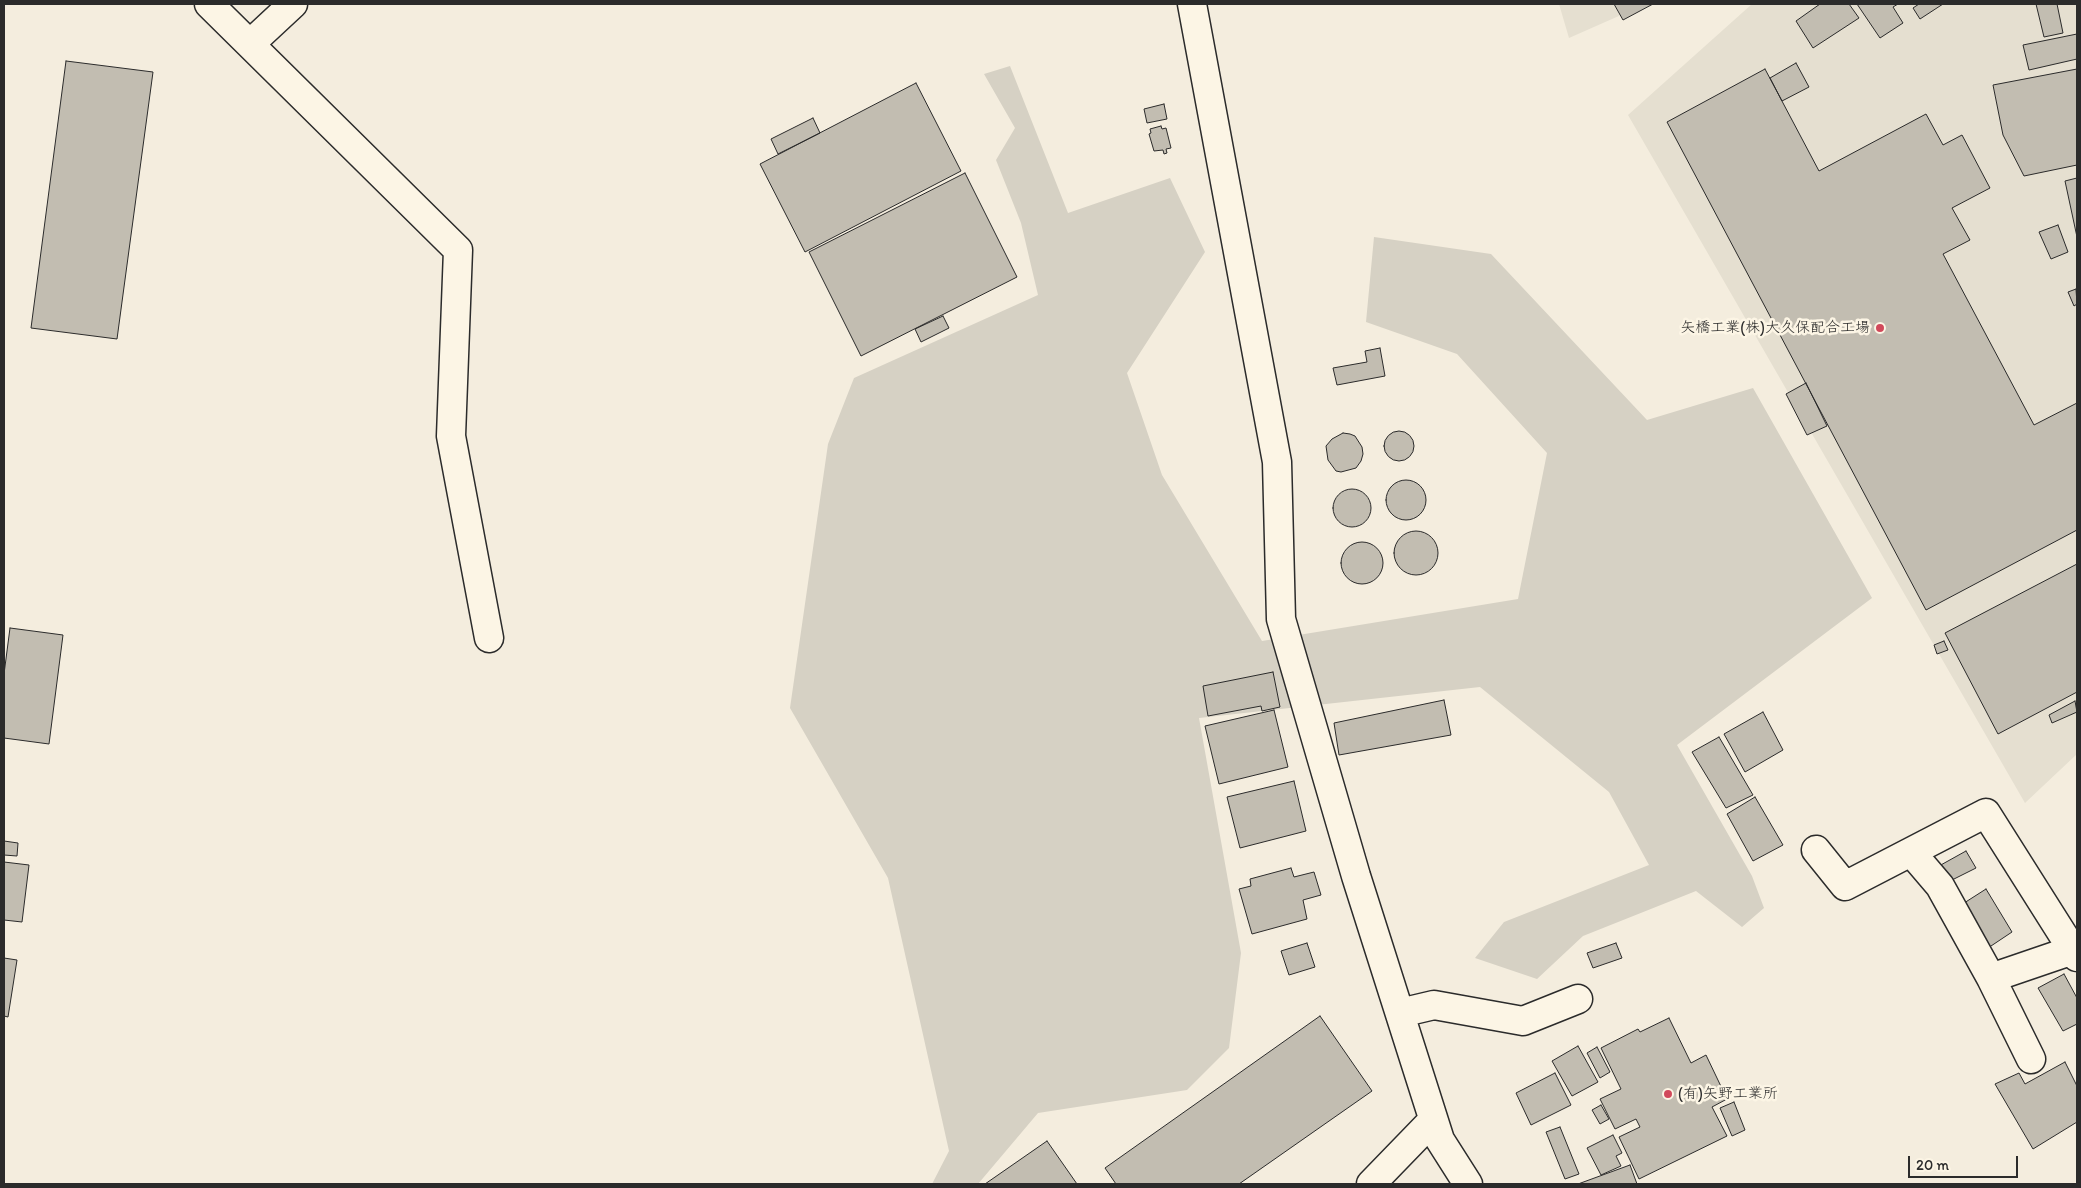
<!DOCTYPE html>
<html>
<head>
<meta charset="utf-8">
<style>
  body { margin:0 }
  #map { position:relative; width:2081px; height:1188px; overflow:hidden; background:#f4edde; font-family:Itim,sans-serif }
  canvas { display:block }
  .frame { position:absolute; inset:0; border:5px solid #2b2b2b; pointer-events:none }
  .scale { position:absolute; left:1908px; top:1156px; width:110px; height:22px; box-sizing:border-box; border:2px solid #2b2b2b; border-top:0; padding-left:6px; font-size:15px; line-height:18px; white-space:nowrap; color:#2b2b2b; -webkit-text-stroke:4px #fcf5e5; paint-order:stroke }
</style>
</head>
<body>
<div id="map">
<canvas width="2081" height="1188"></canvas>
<div class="frame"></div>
<div class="scale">20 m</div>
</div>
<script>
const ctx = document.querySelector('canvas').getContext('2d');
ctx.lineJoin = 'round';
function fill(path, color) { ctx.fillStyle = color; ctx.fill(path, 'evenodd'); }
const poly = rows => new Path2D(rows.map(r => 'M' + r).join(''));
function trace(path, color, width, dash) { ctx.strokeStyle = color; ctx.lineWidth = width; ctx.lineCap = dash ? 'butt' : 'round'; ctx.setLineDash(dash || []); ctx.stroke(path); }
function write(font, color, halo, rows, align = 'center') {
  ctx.font = font + ' Itim,"Klee One",sans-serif'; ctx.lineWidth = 5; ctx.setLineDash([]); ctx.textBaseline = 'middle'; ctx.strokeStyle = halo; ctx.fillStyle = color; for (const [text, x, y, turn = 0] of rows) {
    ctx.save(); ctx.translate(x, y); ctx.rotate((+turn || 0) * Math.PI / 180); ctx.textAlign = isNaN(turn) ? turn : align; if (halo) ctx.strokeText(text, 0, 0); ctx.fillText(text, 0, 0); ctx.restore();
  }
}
const built = poly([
  [1559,4,1646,4,1569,38],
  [1752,4,2077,4,2077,754,2025,803,1628,115]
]);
const green = poly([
  [1010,66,1068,213,1170,178,1205,252,1127,373,1162,475,1262,641,1518,599,1547,453,1457,354,1366,322,1374,237,1491,254,1647,420,1753,388,1872,598,1677,745,1752,876,1764,908,1742,927,1696,891,1583,936,1537,979,1475,958,1504,922,1649,865,1609,792,1480,687,1199,718,1241,953,1229,1048,1187,1090,1038,1113,978,1184,932,1184,949,1151,888,878,790,708,828,444,854,378,1038,295,1021,223,996,160,1015,128,984,74]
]);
const building = poly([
  [1614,4,1653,4,1623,20,1614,4],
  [1820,4,1849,4,1859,18,1813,48,1796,21,1820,4],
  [1857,4,1898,4,1893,7,1903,23,1880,38,1857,4],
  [1919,4,1943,4,1920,19,1913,8,1919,4],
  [2036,4,2057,4,2063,33,2044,37,2036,4],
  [2077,34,2077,59,2029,70,2023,45,2077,34],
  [66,61,153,72,117,339,31,328,66,61],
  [1796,63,1809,87,1782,101,1770,78,1796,63],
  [1765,69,1819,171,1926,114,1943,145,1962,135,1990,188,1952,208,1970,240,1943,254,2034,425,2077,403,2077,530,1926,610,1667,122,1765,69],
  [2077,69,2077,165,2024,176,2003,135,1993,85,2077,69],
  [916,83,961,171,805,252,760,164,916,83],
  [1164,104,1167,119,1147,123,1144,109,1164,104],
  [813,118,820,133,778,154,771,139,813,118],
  [1161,126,1162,129,1166,128,1171,148,1166,149,1167,153,1164,154,1163,150,1154,151,1149,134,1151,133,1150,129,1161,126],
  [965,173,1017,277,861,356,809,252,965,173],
  [2077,178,2077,237,2065,181,2077,178],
  [2058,225,2068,252,2051,259,2039,232,2058,225],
  [2076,289,2077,304,2074,306,2068,292,2076,289],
  [943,316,949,328,921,342,915,329,943,316],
  [1380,348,1385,376,1337,385,1333,368,1367,362,1365,351,1380,348],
  [1806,383,1827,426,1807,435,1786,394,1806,383],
  '1384 446a15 15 0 1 1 30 0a15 15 0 1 1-30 0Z',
  [1343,433,1350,434,1355,436,1362,447,1363,454,1361,461,1356,468,1341,472,1336,471,1328,460,1326,446,1332,439,1343,433],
  '1386 500a20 20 0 1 1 40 0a20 20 0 1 1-40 0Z',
  '1333 508a19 19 0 1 1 38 0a19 19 0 1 1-38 0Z',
  '1394 553a22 22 0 1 1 44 0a22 22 0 1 1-44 0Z',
  '1341 563a21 21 0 1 1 42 0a21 21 0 1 1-42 0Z',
  [2077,564,2077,692,1998,734,1945,633,2077,564],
  [10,628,63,635,49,744,4,738,4,674,10,628],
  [1944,641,1948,650,1937,654,1934,645,1944,641],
  [1273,672,1280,707,1262,711,1261,706,1208,716,1203,686,1273,672],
  [1444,700,1451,735,1339,755,1334,723,1444,700],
  [2075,701,2077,712,2052,723,2049,715,2075,701],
  [1274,710,1288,767,1219,784,1205,726,1274,710],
  [1763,712,1783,750,1745,772,1724,734,1763,712],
  [1719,737,1753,795,1726,808,1692,752,1719,737],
  [1294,781,1306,831,1240,848,1227,797,1294,781],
  [1755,797,1783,845,1753,861,1727,814,1755,797],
  [4,841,18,843,17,856,4,855,4,841],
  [1966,851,1976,868,1946,883,1939,866,1966,851],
  [4,862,29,865,22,922,4,920,4,862],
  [1291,868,1294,877,1314,872,1321,895,1303,900,1307,919,1252,934,1239,889,1251,886,1250,879,1291,868],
  [1986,889,2012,932,1988,948,1961,905,1986,889],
  [1307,943,1315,967,1289,975,1281,951,1307,943],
  [1616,943,1622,958,1593,968,1587,953,1616,943],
  [4,958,17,960,8,1017,4,1016,4,958],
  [2064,974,2077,998,2077,1024,2063,1031,2038,988,2064,974],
  [1320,1016,1372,1091,1239,1184,1116,1184,1105,1168,1320,1016],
  [1669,1018,1691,1063,1706,1055,1727,1099,1712,1107,1727,1136,1639,1179,1619,1137,1640,1127,1636,1119,1615,1129,1600,1099,1621,1089,1601,1048,1638,1029,1640,1032,1669,1018],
  [1578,1046,1598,1082,1572,1096,1552,1061,1578,1046],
  [1597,1047,1610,1072,1600,1078,1587,1053,1597,1047],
  [2065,1062,2077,1086,2077,1122,2033,1149,1995,1084,2019,1073,2025,1084,2065,1062],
  [1555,1073,1571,1105,1531,1125,1516,1093,1555,1073],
  [1734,1102,1745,1130,1732,1136,1720,1108,1734,1102],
  [1601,1105,1609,1119,1600,1124,1592,1110,1601,1105],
  [1560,1127,1579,1174,1565,1179,1546,1132,1560,1127],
  [1613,1135,1622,1153,1616,1156,1621,1166,1601,1175,1587,1148,1613,1135],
  [1047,1141,1077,1184,985,1184,1047,1141],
  [1630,1165,1637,1184,1578,1184,1630,1165]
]);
const minor = poly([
  [209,4,458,250,451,436,489,638],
  [1192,4,1277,462,1281,619,1356,876,1440,1140,1468,1184],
  [250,44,293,4],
  [1816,850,1845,886,1986,813,2077,957],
  [1911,852,1940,886,1991,978,2031,1059],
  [1991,978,2073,950],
  [1400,1013,1434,1005,1523,1021,1578,999],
  [1371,1184,1433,1120]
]);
const markers = [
  [1880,328,5,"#d1495b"],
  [1668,1094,5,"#d1495b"]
];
const poiNames = [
  ["矢橋工業(株)大久保配合工場",1870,328],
  ["(有)矢野工業所",1678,1094,"left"]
];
fill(built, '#e5dfd0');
fill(green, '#d6d1c4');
fill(building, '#c2bdb1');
trace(building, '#2b2b2b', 1);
trace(minor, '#2b2b2b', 31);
trace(minor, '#fcf5e5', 28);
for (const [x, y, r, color] of markers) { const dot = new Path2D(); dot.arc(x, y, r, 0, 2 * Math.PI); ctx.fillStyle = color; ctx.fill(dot); trace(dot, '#fcf5e5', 2); }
write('15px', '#2b2b2b', '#fcf5e5', poiNames, 'right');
</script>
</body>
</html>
